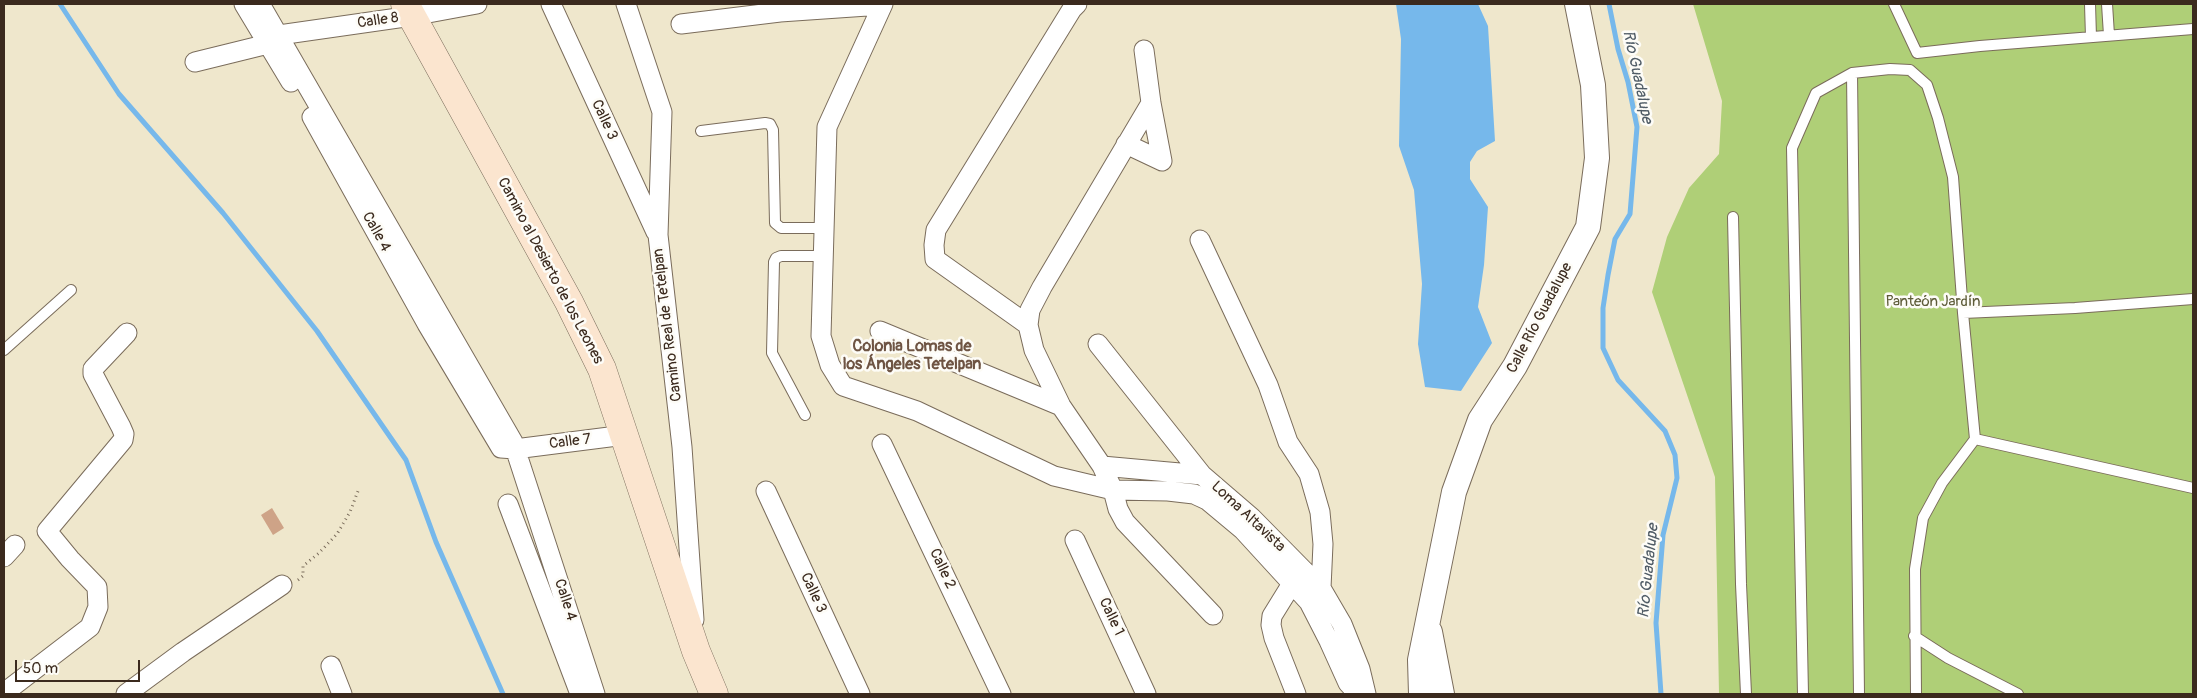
<!DOCTYPE html>
<html>
<head>
<meta charset="utf-8">
<style>
  body { margin:0 }
  #map { position:relative; width:2197px; height:698px; overflow:hidden; background:#efe7cc; font-family:Pangolin,sans-serif }
  canvas { display:block }
  .frame { position:absolute; inset:0; border:5px solid #3b2a1e; pointer-events:none }
  .scale { position:absolute; left:15px; top:660px; width:125px; height:22px; box-sizing:border-box; border:2px solid #3b2a1e; border-top:0; padding-left:6px; font-size:15px; line-height:18px; white-space:nowrap; color:#3b2a1e; -webkit-text-stroke:4px #fdfcf7; paint-order:stroke }
</style>
</head>
<body>
<div id="map">
<canvas width="2197" height="698"></canvas>
<div class="frame"></div>
<div class="scale">50 m</div>
</div>
<script>
const ctx = document.querySelector('canvas').getContext('2d');
ctx.lineJoin = 'round';
function fill(path, color) { ctx.fillStyle = color; ctx.fill(path, 'evenodd'); }
const poly = rows => new Path2D(rows.map(r => 'M' + r).join(''));
function trace(path, color, width, dash) { ctx.strokeStyle = color; ctx.lineWidth = width; ctx.lineCap = dash ? 'butt' : 'round'; ctx.setLineDash(dash || []); ctx.stroke(path); }
function write(font, color, halo, rows, align = 'center') {
  ctx.font = font + ' Pangolin,sans-serif'; ctx.lineWidth = 5; ctx.setLineDash([]); ctx.textBaseline = 'middle'; ctx.strokeStyle = halo; ctx.fillStyle = color; for (const [text, x, y, turn = 0] of rows) {
    ctx.save(); ctx.translate(x, y); ctx.rotate((+turn || 0) * Math.PI / 180); ctx.textAlign = isNaN(turn) ? turn : align; if (halo) ctx.strokeText(text, 0, 0); ctx.fillText(text, 0, 0); ctx.restore();
  }
}
const green = poly([
  [1693,4,2193,4,2193,694,1719,694,1715,477,1652,292,1667,237,1689,188,1719,154,1722,101]
]);
const water = poly([
  [1396,4,1478,4,1488,26,1495,141,1477,151,1470,162,1470,179,1488,207,1484,265,1478,307,1492,343,1461,391,1425,387,1418,344,1422,284,1414,190,1399,146,1401,39]
]);
const stream = poly([
  [60,4,119,94,223,213,317,331,406,460,436,542,503,694],
  [1609,4,1618,49,1628,82,1637,127,1630,214,1615,239,1608,275,1603,308,1603,348,1618,380,1665,431,1675,455,1677,478,1663,535,1656,623,1661,694]
]);
const building = poly([
  [272,508,284,528,273,535,261,515]
]);
const path = poly([
  [298,580,303,576,303,566,319,553,337,534,350,512,358,491]
]);
const service = poly([
  [1894,4,1917,53,1980,46,2193,29],
  [2090,4,2091,37],
  [2107,4,2109,35],
  [1852,73,1859,694],
  [701,131,765,123,770,124,773,130,775,223,781,228,824,228],
  [1733,217,1741,584,1746,694],
  [1963,313,2075,308,2193,299],
  [4,350,71,290],
  [805,415,772,353,774,262,776,258,781,256,823,256],
  [1975,439,2193,488],
  [1914,636,1948,658,2018,694],
  [1803,694,1792,148,1816,93,1852,73,1890,69,1910,70,1927,85,1938,118,1953,177,1963,313,1975,439,1942,483,1923,518,1915,569,1916,694]
]);
const minor = poly([
  [244,4,291,82],
  [260,4,513,442,595,694],
  [551,4,656,232],
  [626,4,662,112,658,235,682,447,694,620],
  [883,4,827,127,821,336,830,365,843,386,917,411,1054,476,1113,490,1168,491,1194,494,1207,500,1243,530,1309,602,1329,641,1348,683,1358,694],
  [681,24,780,12,882,5],
  [279,35,412,16,477,4],
  [1144,50,1151,103,1162,161],
  [195,62,268,44],
  [1151,103,1042,287,1030,310,1028,325,1034,350,1061,406,1102,466,1113,490,1118,509,1125,522,1213,615],
  [312,117,427,324,501,448,515,449,625,435],
  [1126,144,1162,161],
  [1200,240,1268,385,1288,442,1309,474,1320,512,1323,544,1321,588,1317,593],
  [1028,325,935,259,934,245,936,230,1072,9,1077,4],
  [880,331,1061,406],
  [1098,344,1202,475,1252,518,1321,588,1342,624,1360,669,1366,694],
  [882,444,1001,694],
  [1102,466,1202,475],
  [766,491,860,694],
  [508,504,580,694],
  [1075,540,1146,694],
  [4,557,15,545],
  [1293,582,1272,616,1271,625,1274,638,1296,694],
  [331,666,342,694],
  [4,693,90,627,98,607,97,587,70,559,47,531,123,440,124,434,121,427,93,374,93,369,127,333],
  [126,694,183,652,282,585]
]);
const tertiary = poly([
  [1430,632,1442,694],
  [1421,694,1420,660,1454,492,1480,420,1515,366,1588,227,1597,158,1593,85,1577,4]
]);
const secondary = poly([
  [405,4,569,302,602,369,696,651,714,694]
]);
const streetNames = [
  ["Calle 8",378,21,-8],
  ["Calle 3",604,120,65],
  ["Calle 4",376,232,61],
  ["Camino al Desierto de los Leones",550,271,62],
  ["Calle Río Guadalupe",1540,318,-62],
  ["Camino Real de Tetelpan",668,325,-97],
  ["Calle 7",570,442,-7],
  ["Loma Altavista",1248,517,43],
  ["Calle 2",942,569,65],
  ["Calle 3",813,593,65],
  ["Calle 4",565,600,72],
  ["Calle 1",1111,617,65]
];
const parkNames = [
  ["Panteón Jardín",1933,302]
];
const waterNames = [
  ["Río Guadalupe",1637,77,78],
  ["Río Guadalupe",1649,571,-84]
];
const neighbourhoodNames = [
  ["Colonia Lomas de",912,347],
  ["los Ángeles Tetelpan",912,365]
];
fill(green, '#afcf77');
fill(water, '#76b8eb');
trace(stream, '#76b8eb', 5);
fill(building, '#cea387');
trace(service, '#7a6c5b', 12);
trace(minor, '#7a6c5b', 21);
trace(tertiary, '#7a6c5b', 26);
trace(secondary, '#7a6c5b', 29);
trace(path, '#7a6c5b', 3, [1, 4]);
trace(service, '#fff', 10);
trace(minor, '#fff', 19);
trace(tertiary, '#fff', 24);
trace(secondary, '#fbe5cf', 28);
write('15px', '#3b2a1e', '#fdfcf7', streetNames);
write('15px', '#5e5c39', '#fdfcf7', parkNames);
write('italic 16px', '#505c66', '#fdfcf7', waterNames);
write('bold 16px', '#6e5443', '#fdfcf7', neighbourhoodNames);
</script>
</body>
</html>
